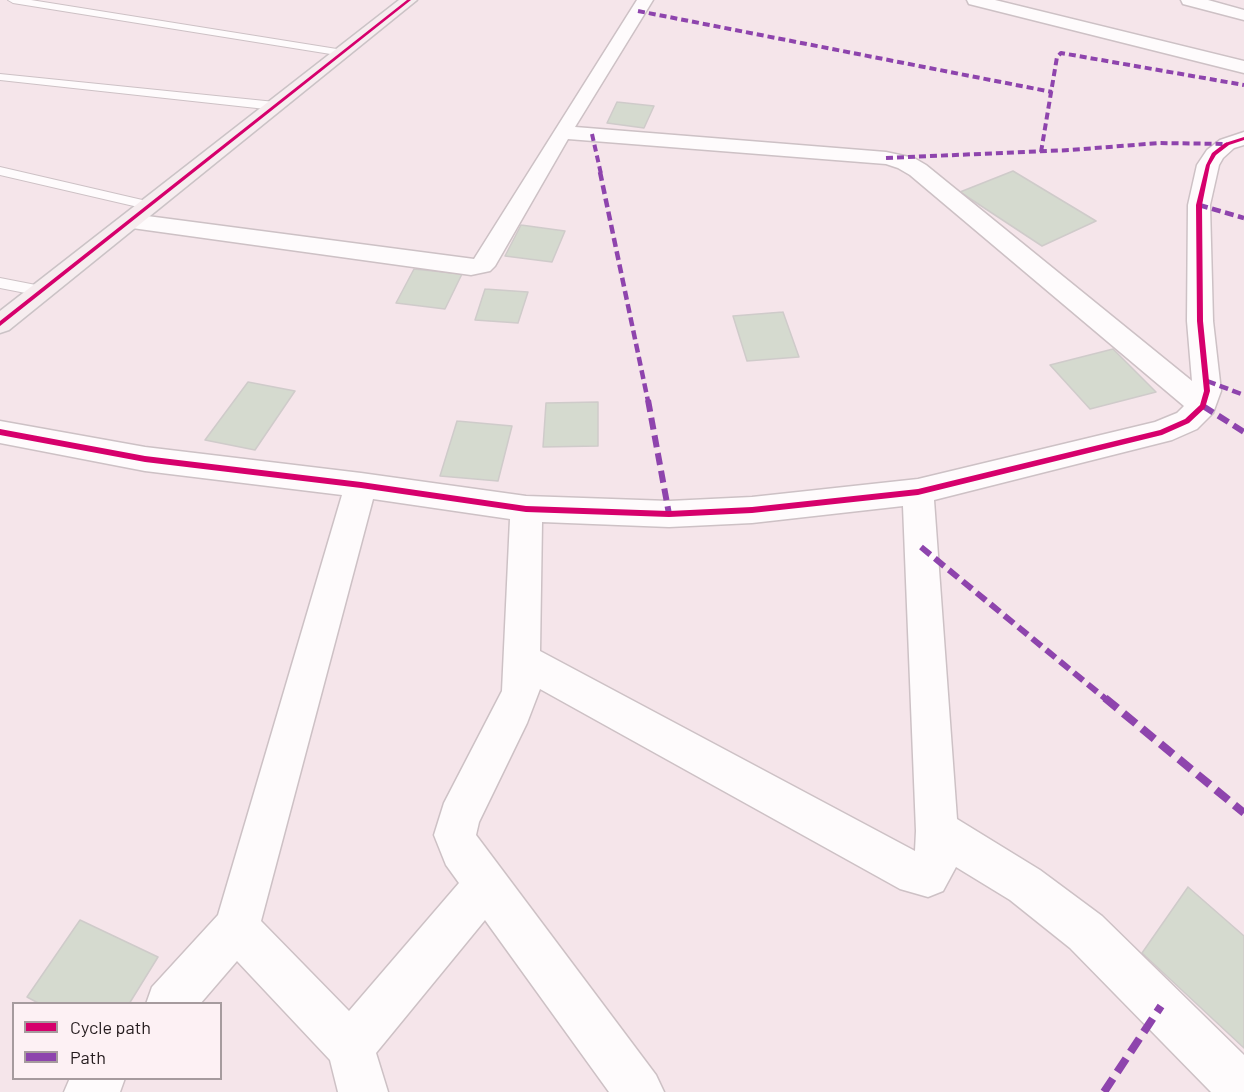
<!DOCTYPE html>
<html>
<head>
<meta charset="utf-8">
<style>
  body { margin:0 }
  #map { position:relative; width:1244px; height:1092px; overflow:hidden; background:#f5e5ea; font-family:Barlow,sans-serif }
  canvas { display:block }
  .legend { position:absolute; left:12px; top:1002px; width:210px; height:78px; box-sizing:border-box; background:#fdf1f4; border:2px solid #a69b9e; margin:0; padding:8px 10px; list-style:none; font-size:18px; color:#241b1d }
  .legend li { display:flex; align-items:center; gap:12px; height:30px }
  .legend b { width:30px; border:2px solid #a69b9e }
</style>
</head>
<body>
<div id="map">
<canvas width="1244" height="1092"></canvas>
<ul class="legend">
<li><b style="height:8px;background:#d6006c"></b>Cycle path</li>
<li><b style="height:8px;background:#8e44ad"></b>Path</li>
</ul>
</div>
<script>
const ctx = document.querySelector('canvas').getContext('2d');
ctx.lineJoin = 'round';
function fill(path, color) { ctx.fillStyle = color; ctx.fill(path, 'evenodd'); }
const poly = rows => new Path2D(rows.map(r => 'M' + r).join(''));
function trace(path, color, width, dash) { ctx.strokeStyle = color; ctx.lineWidth = width; ctx.lineCap = dash ? 'butt' : 'round'; ctx.setLineDash(dash || []); ctx.stroke(path); }
const building = poly([
  [617,102,654,106,644,128,607,123,617,102],
  [1013,171,1096,221,1042,246,960,192,1013,171],
  [521,225,565,231,552,262,505,256,521,225],
  [414,269,462,274,445,309,396,303,414,269],
  [485,289,528,292,518,323,475,320,485,289],
  [783,312,799,357,747,361,733,316,783,312],
  [1113,349,1156,392,1090,409,1050,365,1113,349],
  [248,382,295,391,255,450,205,440,248,382],
  [598,402,598,446,543,447,546,403,598,402],
  [457,421,512,426,498,481,440,476,457,421],
  [1188,887,1244,936,1244,1048,1142,953,1188,887],
  [80,920,158,957,129,1004,40,1004,27,997,80,920]
]);
const service = poly([
  [8,0,31,0,343,50,348,53,343,56,13,3,8,0],
  [0,74,275,102,281,106,275,110,0,80,0,74],
  [0,167,151,202,158,206,151,210,0,175,0,167],
  [0,278,41,286,48,291,41,296,0,288,0,278]
]);
const minor = poly([
  [637,0,653,0,575,127,886,152,914,158,926,165,1192,381,1187,321,1188,205,1197,165,1207,150,1220,140,1244,132,1244,145,1234,148,1223,158,1219,165,1210,205,1213,321,1221,391,1213,413,1197,429,1172,440,934,500,957,819,1040,870,1102,916,1244,1055,1244,1092,1211,1092,1070,948,1010,900,956,867,943,891,928,897,900,889,540,689,527,723,479,822,476,835,656,1075,664,1092,609,1092,485,920,376,1053,388,1092,338,1092,330,1060,237,961,200,1004,146,1004,152,987,218,915,342,495,145,471,0,443,0,421,145,447,361,473,526,496,669,501,752,497,918,479,1155,422,1177,413,1184,406,910,175,898,168,886,164,568,139,495,266,490,271,471,275,132,228,124,226,120,221,124,216,132,214,474,259,637,0],
  [373,499,510,519,502,691,444,803,434,835,446,865,459,883,349,1011,261,921,373,499],
  [903,506,916,831,915,851,540,651,542,522,669,527,752,523,903,506],
  [967,0,995,0,1244,61,1244,73,969,4,967,0],
  [1181,0,1208,0,1244,10,1244,20,1183,4,1181,0],
  [70,1078,125,1078,120,1092,64,1092,70,1078]
]);
const primary = poly([
  [399,0,417,0,9,330,0,333,0,311,399,0]
]);
const quietFar3 = poly([
  [638,11,1052,92],
  [592,134,601,174],
  [1041,152,1057,57,1061,53,1244,85],
  [886,158,1071,150,1159,143,1227,144]
]);
const quietFar2 = poly([
  [600,172,648,401],
  [1199,205,1244,218],
  [1207,381,1244,395]
]);
const quietFar1 = poly([
  [648,400,669,514],
  [1203,406,1244,432],
  [921,547,1107,700]
]);
const quiet = poly([
  [1105,698,1244,813],
  [1104,1092,1161,1006]
]);
const cycleway = poly([
  [407,0,411,0,0,326,0,321,407,0],
  [1244,137,1244,140,1229,145,1216,155,1210,165,1202,205,1203,321,1210,391,1205,408,1189,423,1162,435,918,495,752,513,669,517,526,512,361,488,145,462,0,435,0,429,145,456,361,482,526,506,669,511,752,507,918,489,1160,430,1185,419,1200,405,1204,391,1197,321,1196,205,1206,165,1212,153,1225,143,1244,137]
]);
fill(building, '#d5dacf');
trace(building, '#cfcbca', 1.5);
trace(service, '#cdc1c5', 2);
trace(minor, '#cdc1c5', 3);
trace(primary, '#cbc3c6', 3);
fill(service, '#fefbfc');
fill(minor, '#fefbfc');
fill(primary, '#f6edef');
trace(quietFar3, '#8e44ad', 4, [7, 4]);
trace(quietFar2, '#8e44ad', 4.5, [9, 4.5]);
trace(quietFar1, '#8e44ad', 6, [12, 6]);
trace(quiet, '#8e44ad', 8, [16, 8]);
fill(cycleway, '#d6006c');
</script>
</body>
</html>
